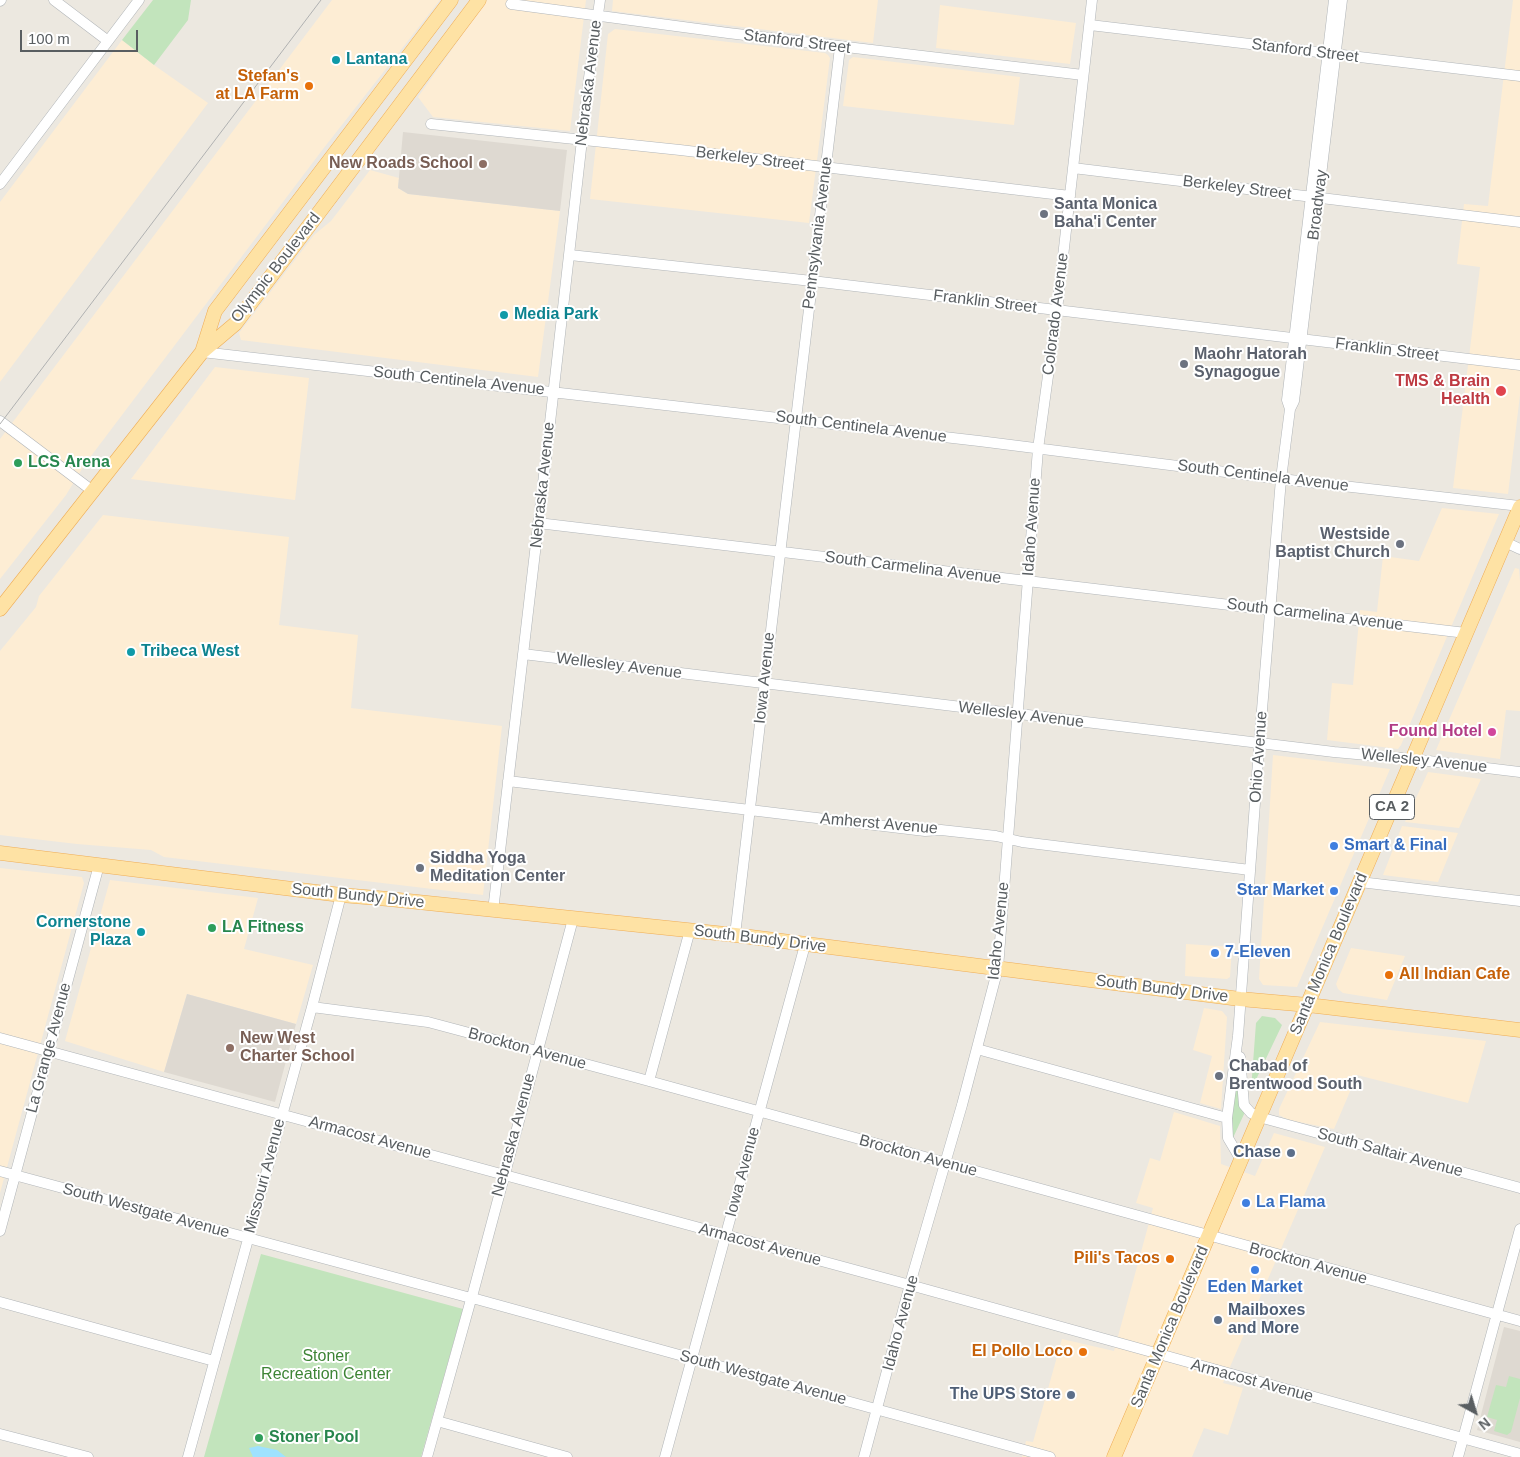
<!DOCTYPE html>
<html>
<head>
<meta charset="utf-8">
<style>
  body { margin:0 }
  #map { position:relative; width:1520px; height:1457px; overflow:hidden; background:#ece8e0; font-family:Arial,sans-serif }
  canvas { display:block }
  .north { position:absolute; left:1450px; top:1387px; width:50px; height:50px; -webkit-text-stroke:4px #fff; paint-order:stroke; rotate:141deg; font-size:14px; font-weight:700; line-height:20px; text-align:center; color:#595e61 }
  .north::after { content:''; display:block; margin:auto; width:18px; height:22px; background:#595e61; clip-path:polygon(50% 0,100% 100%,50% 72%,0 100%) }
  .scale { position:absolute; left:20px; top:30px; width:118px; height:22px; box-sizing:border-box; border:2px solid #595e61; border-top:0; padding-left:6px; font-size:15px; line-height:18px; white-space:nowrap; color:#595e61; -webkit-text-stroke:4px #fff; paint-order:stroke }
</style>
</head>
<body>
<div id="map">
<canvas width="1520" height="1457"></canvas>
<div class="north">N</div>
<div class="scale">100 m</div>
</div>
<script>
const ctx = document.querySelector('canvas').getContext('2d');
ctx.lineJoin = 'round';
function fill(path, color) { ctx.fillStyle = color; ctx.fill(path, 'evenodd'); }
const poly = rows => new Path2D(rows.map(r => 'M' + r).join(''));
function trace(path, color, width, dash) { ctx.strokeStyle = color; ctx.lineWidth = width; ctx.lineCap = dash ? 'butt' : 'round'; ctx.setLineDash(dash || []); ctx.stroke(path); }
function write(font, color, halo, rows, align = 'center') {
  ctx.font = font + ' Arial,sans-serif'; ctx.lineWidth = 4; ctx.setLineDash([]); ctx.textBaseline = 'middle'; ctx.strokeStyle = halo; ctx.fillStyle = color; for (const [text, x, y, turn = 0] of rows) {
    ctx.save(); ctx.translate(x, y); ctx.rotate((+turn || 0) * Math.PI / 180); ctx.textAlign = isNaN(turn) ? turn : align; if (halo) ctx.strokeText(text, 0, 0); ctx.fillText(text, 0, 0); ctx.restore();
  }
}
const commercial = poly([
  [332,0,440,0,323,149,85,464,66,495,0,579,0,439],
  [487,0,586,0,570,131,433,117,418,97],
  [613,0,878,0,873,43,612,11],
  [1513,0,1520,0,1520,395,1508,494,1453,488,1480,267,1457,264,1464,204,1488,206],
  [940,5,1076,23,1070,64,936,48],
  [615,29,825,53,828,55,830,58,809,223,590,199,608,34],
  [122,40,154,65,208,103,0,382,0,202],
  [853,57,1020,77,1014,125,843,106,849,60],
  [370,170,399,178,398,188,408,194,560,211,538,377,241,340,239,333,314,235,331,221],
  [215,367,309,378,295,500,131,479],
  [1442,508,1499,514,1401,745,1398,749,1327,740,1332,683,1353,685,1360,610,1377,612,1383,556,1419,561],
  [103,515,289,537,279,625,358,635,351,708,502,726,483,895,164,857,151,850,77,844,0,835,0,651,36,607,39,596],
  [1515,568,1519,569,1520,581,1520,711,1506,710,1500,759,1436,750],
  [1273,755,1390,769,1297,987,1263,985,1259,979],
  [1428,772,1481,779,1459,828,1405,822],
  [1402,826,1458,833,1438,882,1383,875],
  [0,868,82,877,84,883,0,1193],
  [110,880,258,898,244,949,313,965,296,1024,187,994,164,1072,65,1041],
  [1186,944,1232,947,1230,977,1227,979,1185,976],
  [1351,948,1405,956,1387,1000,1343,993,1338,989,1336,984],
  [1204,1008,1222,1011,1227,1017,1221,1109,1200,1103,1212,1056,1193,1050],
  [1320,1022,1486,1041,1468,1103,1357,1075,1334,1129,1289,1120,1279,1115,1279,1109],
  [1174,1112,1220,1126,1221,1164,1255,1176,1274,1133,1325,1147,1223,1383,1243,1388,1228,1435,1204,1428,1192,1457,1022,1457,1026,1441,1033,1442,1062,1339,1114,1351,1153,1208,1136,1203,1150,1158,1160,1161]
]);
const education = poly([
  [403,132,567,150,560,211,408,194,398,188],
  [187,994,296,1024,275,1102,164,1072],
  [1504,1327,1520,1331,1520,1442,1477,1430]
]);
const green = poly([
  [153,0,191,0,188,20,154,65,122,40],
  [1262,1016,1275,1018,1282,1025,1251,1090,1256,1023],
  [1237,1074,1245,1112,1232,1140,1230,1132],
  [261,1254,463,1309,421,1457,204,1457],
  [1509,1376,1520,1379,1520,1398,1511,1432,1507,1435,1494,1431,1497,1420,1487,1417,1496,1385,1506,1387]
]);
const water = poly([
  [258,1446,277,1450,286,1457,253,1457,249,1448]
]);
const minor = poly([
  [54,0,108,41],
  [0,1,1,0],
  [511,4,728,33,1083,75],
  [1090,25,1520,76],
  [431,124,680,150,1070,196],
  [1073,168,1520,222],
  [0,184,139,0],
  [570,255,812,281,1520,365],
  [202,352,979,441,1281,479,1520,506],
  [1290,409,1294,401,1342,0],
  [0,421,94,492],
  [538,523,1466,633],
  [1505,542,1520,549],
  [523,654,1334,752,1412,759,1520,772],
  [508,781,925,831,941,830,996,836,1022,842,1250,870],
  [1360,882,1520,901],
  [493,911,546,458,589,78,600,0],
  [735,935,840,47],
  [312,1007,428,1022,649,1081,1520,1321],
  [0,1038,910,1285,1520,1454],
  [977,1049,1227,1118],
  [1240,1057,1244,1105,1251,1113,1259,1117,1520,1188],
  [649,1081,690,930],
  [1241,1160,1228,1138,1227,1118,1238,1036,1260,734,1281,479,1290,409,1287,400,1334,0],
  [0,1171,467,1297],
  [0,1231,99,865],
  [473,1293,573,919],
  [476,1299,1050,1457],
  [0,1302,214,1361],
  [437,1421,567,1457],
  [0,1434,88,1457],
  [188,1457,312,1007,341,895],
  [427,1457,470,1303],
  [665,1457,805,945],
  [864,1457,912,1277,962,1105,998,968,1038,449,1057,310,1092,0],
  [1458,1457,1520,1229]
]);
const major = poly([
  [202,352,215,311,451,0],
  [0,609,202,352,235,324,479,0],
  [0,853,341,895,389,899,735,935,1240,999,1308,1005,1520,1030],
  [1114,1457,1520,507]
]);
const tram = poly([
  [0,424,321,0]
]);
const markers = [
  [336,60,5,"#0f9aa8"],
  [309,86,5,"#e8710a"],
  [483,164,5,"#8d6e63"],
  [1044,214,5,"#6b7280"],
  [504,315,5,"#0f9aa8"],
  [1184,364,5,"#6b7280"],
  [1501,391,6,"#e0444e"],
  [18,463,5,"#2e9e5b"],
  [1400,544,5,"#6b7280"],
  [131,652,5,"#0f9aa8"],
  [1492,732,5,"#d1479c"],
  [1334,846,5,"#3f7fe0"],
  [420,868,5,"#6b7280"],
  [1334,891,5,"#3f7fe0"],
  [212,928,5,"#2e9e5b"],
  [141,932,5,"#0f9aa8"],
  [1215,953,5,"#3f7fe0"],
  [1389,975,5,"#e8710a"],
  [230,1048,5,"#8d6e63"],
  [1219,1076,5,"#6b7280"],
  [1291,1153,5,"#5c6f8a"],
  [1246,1203,5,"#3f7fe0"],
  [1170,1259,5,"#e8710a"],
  [1255,1270,5,"#3f7fe0"],
  [1218,1320,5,"#5c6f8a"],
  [1083,1352,5,"#e8710a"],
  [1071,1395,5,"#5c6f8a"],
  [259,1438,5,"#2e9e5b"]
];
const shields = [
  [1392,807,45]
];
const shieldNames = [
  ["CA 2",1392,807]
];
const streetNames = [
  ["Stanford Street",797,42,7],
  ["Stanford Street",1305,51,7],
  ["Nebraska Avenue",589,83,-83],
  ["Berkeley Street",750,159,7],
  ["Berkeley Street",1237,188,7],
  ["Broadway",1318,205,-83],
  ["Pennsylvania Avenue",818,233,-83],
  ["Olympic Boulevard",276,268,-52],
  ["Franklin Street",985,302,7],
  ["Colorado Avenue",1056,314,-83],
  ["Franklin Street",1387,350,7],
  ["South Centinela Avenue",459,381,6],
  ["South Centinela Avenue",861,427,7],
  ["South Centinela Avenue",1263,476,7],
  ["Nebraska Avenue",543,485,-84],
  ["Idaho Avenue",1032,527,-86],
  ["South Carmelina Avenue",913,568,7],
  ["South Carmelina Avenue",1315,615,7],
  ["Wellesley Avenue",619,666,7],
  ["Iowa Avenue",765,678,-84],
  ["Wellesley Avenue",1021,715,7],
  ["Ohio Avenue",1259,757,-86],
  ["Wellesley Avenue",1424,761,6],
  ["Amherst Avenue",879,824,5],
  ["South Bundy Drive",358,896,6],
  ["Idaho Avenue",999,931,-84],
  ["South Bundy Drive",760,939,7],
  ["Santa Monica Boulevard",1329,954,-67],
  ["South Bundy Drive",1162,989,7],
  ["La Grange Avenue",49,1048,-75],
  ["Brockton Avenue",527,1049,15],
  ["Nebraska Avenue",514,1135,-75],
  ["Armacost Avenue",370,1138,15],
  ["South Saltair Avenue",1390,1153,15],
  ["Brockton Avenue",918,1156,15],
  ["Iowa Avenue",743,1172,-75],
  ["Missouri Avenue",265,1176,-75],
  ["South Westgate Avenue",146,1211,15],
  ["Armacost Avenue",760,1245,15],
  ["Brockton Avenue",1308,1264,15],
  ["Idaho Avenue",901,1323,-75],
  ["Santa Monica Boulevard",1170,1327,-67],
  ["South Westgate Avenue",763,1378,15],
  ["Armacost Avenue",1252,1381,15]
];
const cultureNames = [
  ["Lantana",346,60],
  ["Media Park",514,315],
  ["Tribeca West",141,652],
  ["Cornerstone",131,923,"right"],
  ["Plaza",131,941,"right"]
];
const foodNames = [
  ["Stefan's",299,77],
  ["at LA Farm",299,95],
  ["All Indian Cafe",1399,975,"left"],
  ["Pili's Tacos",1160,1259],
  ["El Pollo Loco",1073,1352]
];
const educationNames = [
  ["New Roads School",473,164],
  ["New West",240,1039,"left"],
  ["Charter School",240,1057,"left"]
];
const worshipNames = [
  ["Santa Monica",1054,205],
  ["Baha'i Center",1054,223],
  ["Maohr Hatorah",1194,355],
  ["Synagogue",1194,373],
  ["Westside",1390,535,"right"],
  ["Baptist Church",1390,553,"right"],
  ["Siddha Yoga",430,859],
  ["Meditation Center",430,877],
  ["Chabad of",1229,1067],
  ["Brentwood South",1229,1085]
];
const healthNames = [
  ["TMS & Brain",1490,382],
  ["Health",1490,400]
];
const leisureNames = [
  ["LCS Arena",28,463],
  ["LA Fitness",222,928],
  ["Stoner Pool",269,1438]
];
const hotelNames = [
  ["Found Hotel",1482,732]
];
const shopNames = [
  ["Smart & Final",1344,846],
  ["Star Market",1324,891,"right"],
  ["7-Eleven",1225,953],
  ["La Flama",1256,1203],
  ["Eden Market",1255,1288,"center"]
];
const serviceNames = [
  ["Chase",1281,1153],
  ["Mailboxes",1228,1311,"left"],
  ["and More",1228,1329,"left"],
  ["The UPS Store",1061,1395]
];
const parkNames = [
  ["Stoner",326,1357],
  ["Recreation Center",326,1375]
];
fill(commercial, '#fdedd4');
fill(education, '#ded9d1');
fill(green, '#c2e4bc');
fill(water, '#9fe2fe');
trace(minor, '#b1b5b8', 11);
trace(major, '#efad56', 15);
trace(minor, '#fff', 10);
trace(major, '#fee2a4', 14);
trace(tram, '#b0b1b1', 1);
for (const [x, y, r, color] of markers) { const dot = new Path2D(); dot.arc(x, y, r, 0, 2 * Math.PI); ctx.fillStyle = color; ctx.fill(dot); trace(dot, '#fff', 2); }
for (const [x, y, w] of shields) { const box = new Path2D(); box.roundRect(x - w / 2, y - 12.5, w, 25, 4); ctx.fillStyle = '#fff'; ctx.fill(box); trace(box, '#595e61', 1); }
write('bold 15px', '#595e61', null, shieldNames);
write('16px', '#595e61', '#fff', streetNames);
write('bold 16px', '#0d838f', '#fff', cultureNames, 'left');
write('bold 16px', '#c56008', '#fff', foodNames, 'right');
write('bold 16px', '#785e54', '#fff', educationNames, 'right');
write('bold 16px', '#5b616d', '#fff', worshipNames, 'left');
write('bold 16px', '#be3a42', '#fff', healthNames, 'right');
write('bold 16px', '#27864d', '#fff', leisureNames, 'left');
write('bold 16px', '#b23c85', '#fff', hotelNames, 'right');
write('bold 16px', '#366cbe', '#fff', shopNames, 'left');
write('bold 16px', '#4e5e75', '#fff', serviceNames, 'right');
write('16px', '#3d8435', '#fff', parkNames);
</script>
</body>
</html>
